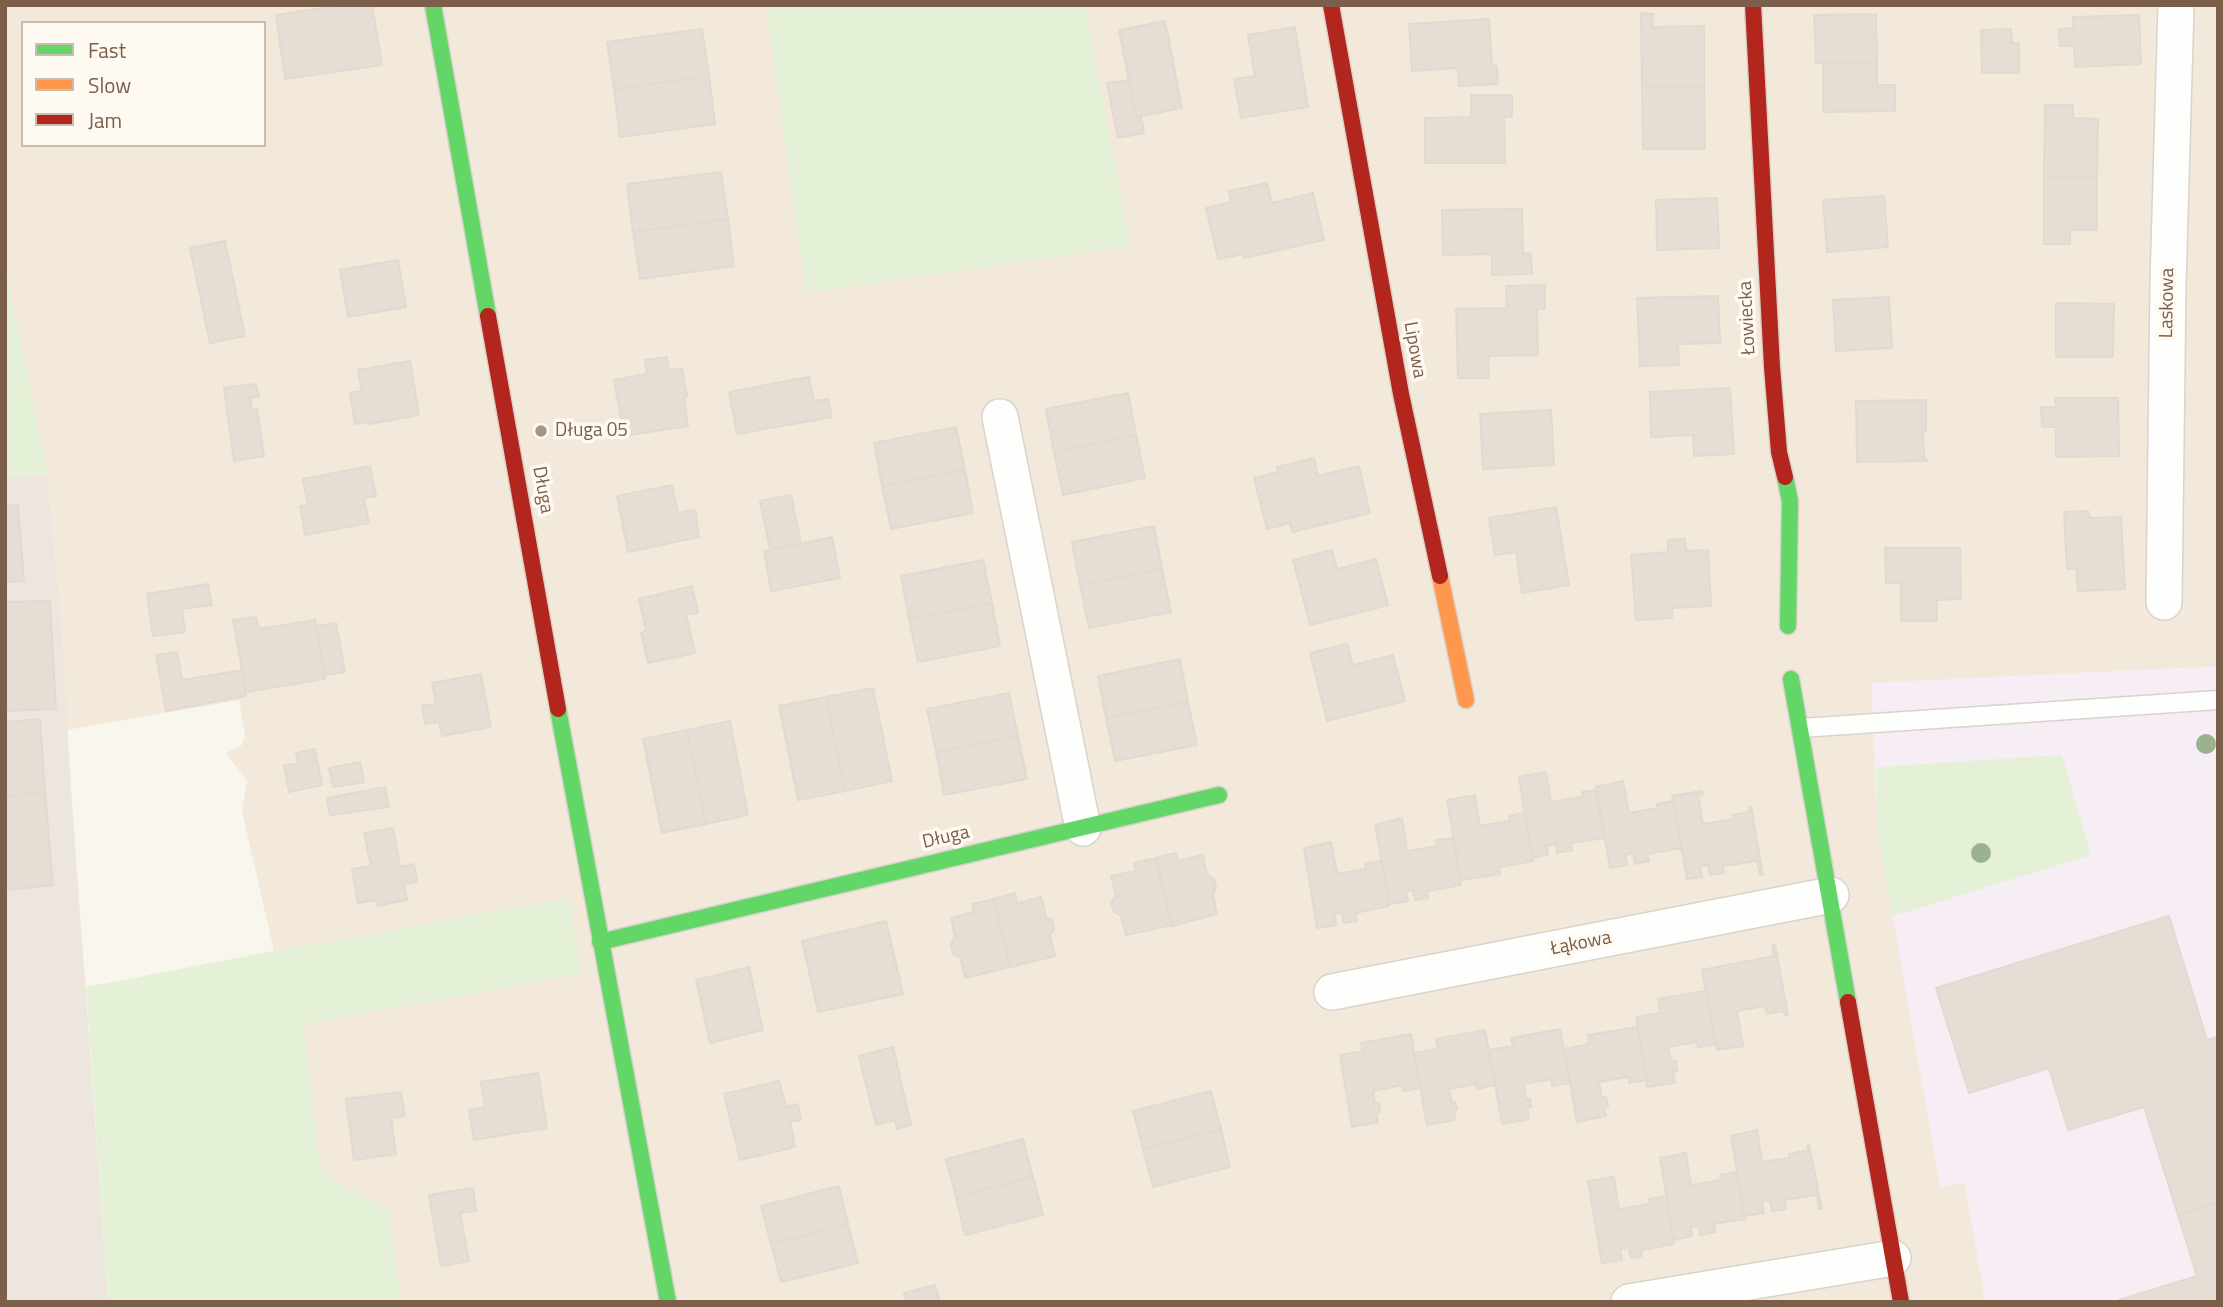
<!DOCTYPE html>
<html>
<head>
<meta charset="utf-8">
<style>
  body { margin:0 }
  #map { position:relative; width:2223px; height:1307px; overflow:hidden; background:#f9f6ee; font-family:"Titillium Web",sans-serif }
  canvas { display:block }
  .frame { position:absolute; inset:0; border:7px solid #7b5f4a; pointer-events:none }
  .legend { position:absolute; left:21px; top:21px; width:245px; height:126px; box-sizing:border-box; background:#fffaf1; border:2px solid #cabcae; margin:0; padding:9px 12px; list-style:none; font-size:21px; color:#7b5f4a }
  .legend li { display:flex; align-items:center; gap:14px; height:35px }
  .legend b { width:35px; border:2px solid #cabcae }
</style>
</head>
<body>
<div id="map">
<canvas width="2223" height="1307"></canvas>
<div class="frame"></div>
<ul class="legend">
<li><b style="height:9px;background:#63d668"></b>Fast</li>
<li><b style="height:9px;background:#ff974d"></b>Slow</li>
<li><b style="height:9px;background:#b3261e"></b>Jam</li>
</ul>
</div>
<script>
const ctx = document.querySelector('canvas').getContext('2d');
ctx.lineJoin = 'round';
function fill(path, color) { ctx.fillStyle = color; ctx.fill(path, 'evenodd'); }
const poly = rows => new Path2D(rows.map(r => 'M' + r).join(''));
function trace(path, color, width, dash) { ctx.strokeStyle = color; ctx.lineWidth = width; ctx.lineCap = dash ? 'butt' : 'round'; ctx.setLineDash(dash || []); ctx.stroke(path); }
function write(font, color, halo, rows, align = 'center') {
  ctx.font = font + ' "Titillium Web",sans-serif'; ctx.lineWidth = 7; ctx.setLineDash([]); ctx.textBaseline = 'middle'; ctx.strokeStyle = halo; ctx.fillStyle = color; for (const [text, x, y, turn = 0] of rows) {
    ctx.save(); ctx.translate(x, y); ctx.rotate((+turn || 0) * Math.PI / 180); ctx.textAlign = isNaN(turn) ? turn : align; if (halo) ctx.strokeText(text, 0, 0); ctx.fillText(text, 0, 0); ctx.restore();
  }
}
const residential = poly([
  [5,5,2218,5,2218,1302,401,1302,388,1210,328,1179,318,1153,303,1024,581,974,567,898,346,939,274,951,242,811,247,780,226,753,242,745,245,735,239,700,67,730,61,617,47,474,5,266],
  [23,23,264,23,264,145,23,145]
]);
const industrial = poly([
  [47,474,61,617,71,787,108,1302,5,1302,5,478]
]);
const education = poly([
  [2218,666,2218,1302,1985,1302,1965,1183,1940,1187,1877,827,1871,683]
]);
const green = poly([
  [766,5,1085,5,1130,246,806,293],
  [5,266,47,474,5,478],
  [2062,755,2091,855,1893,916,1877,827,1876,767],
  [568,898,581,974,303,1024,318,1153,328,1179,388,1210,401,1302,108,1302,86,987,274,951,346,939]
]);
const building = poly([
  [342,5,372,5,382,65,285,79,276,15,342,5],
  [1641,13,1653,14,1652,27,1704,26,1704,87,1642,87,1641,13],
  [1876,14,1877,62,1816,63,1814,15,1876,14],
  [2139,15,2141,64,2075,67,2074,46,2060,46,2059,29,2073,28,2073,17,2139,15],
  [1489,19,1492,65,1497,66,1498,84,1459,86,1458,68,1412,71,1409,24,1489,19],
  [1165,21,1182,108,1136,117,1119,30,1165,21],
  [1295,27,1308,107,1241,118,1234,79,1255,76,1248,35,1295,27],
  [702,29,709,76,614,89,607,42,702,29],
  [2011,29,2012,43,2019,43,2019,73,1982,73,1981,30,2011,29],
  [1823,63,1877,63,1877,85,1895,85,1895,111,1823,112,1823,63],
  [709,76,715,124,620,137,614,89,709,76],
  [1129,80,1136,117,1141,115,1144,133,1118,138,1107,83,1129,80],
  [1642,87,1704,87,1705,149,1643,149,1642,87],
  [1471,95,1512,95,1512,117,1504,117,1505,163,1425,163,1425,118,1471,117,1471,95],
  [2045,105,2073,105,2073,118,2098,119,2097,177,2044,177,2045,105],
  [721,172,728,219,633,232,627,184,721,172],
  [2044,177,2097,177,2097,230,2070,230,2070,244,2044,244,2044,177],
  [1267,183,1272,203,1313,193,1324,240,1244,258,1243,254,1218,259,1206,208,1231,202,1229,191,1267,183],
  [1884,196,1888,247,1827,252,1823,200,1884,196],
  [1717,198,1719,248,1657,250,1656,200,1717,198],
  [1522,209,1523,253,1531,254,1532,274,1492,275,1492,254,1443,255,1442,210,1522,209],
  [728,219,734,266,640,279,633,232,728,219],
  [225,241,245,336,210,343,190,248,225,241],
  [398,260,406,307,348,317,340,270,398,260],
  [1545,285,1545,309,1537,309,1538,355,1488,356,1489,378,1458,378,1456,309,1507,308,1506,286,1545,285],
  [1718,296,1720,343,1678,344,1679,365,1640,366,1637,298,1718,296],
  [1889,297,1892,348,1836,351,1833,300,1889,297],
  [2056,303,2114,304,2113,357,2056,357,2056,303],
  [667,357,669,370,682,369,687,396,684,399,688,426,624,436,614,380,647,374,645,360,667,357],
  [410,361,419,415,369,424,368,422,355,424,350,393,362,391,358,370,410,361],
  [809,377,814,401,828,399,832,417,737,434,729,392,809,377],
  [256,384,259,397,250,398,252,410,257,409,264,456,234,461,224,388,256,384],
  [1730,388,1734,454,1694,456,1693,435,1651,437,1650,392,1730,388],
  [1128,393,1136,435,1054,452,1046,409,1128,393],
  [2055,398,2118,398,2119,456,2056,457,2056,427,2042,427,2041,407,2056,407,2055,398],
  [1926,400,1926,431,1923,431,1924,458,1926,458,1927,461,1857,462,1856,401,1926,400],
  [1551,410,1554,465,1483,469,1480,414,1551,410],
  [956,427,965,470,882,486,874,443,956,427],
  [1136,435,1145,478,1063,495,1054,452,1136,435],
  [1314,458,1318,476,1359,466,1370,513,1292,532,1290,523,1267,529,1254,478,1278,472,1277,467,1314,458],
  [370,466,376,496,364,498,369,523,305,535,300,506,308,505,303,479,370,466],
  [965,470,973,513,891,529,882,486,965,470],
  [672,485,678,513,695,510,699,537,628,552,617,496,672,485],
  [791,495,801,543,770,549,760,501,791,495],
  [18,505,24,581,5,582,5,506,18,505],
  [1556,507,1569,585,1522,593,1516,552,1495,555,1489,518,1556,507],
  [2088,511,2090,518,2121,517,2125,589,2078,591,2076,568,2067,569,2064,512,2088,511],
  [1154,526,1162,569,1080,585,1072,542,1154,526],
  [832,537,840,578,771,591,764,551,832,537],
  [1685,539,1686,551,1708,550,1711,606,1672,608,1672,618,1636,620,1631,555,1668,552,1668,540,1685,539],
  [1885,548,1960,548,1961,599,1937,600,1937,621,1901,621,1901,583,1886,583,1885,548],
  [1332,550,1337,569,1376,559,1388,605,1310,625,1293,560,1332,550],
  [983,560,992,603,909,619,901,576,983,560],
  [1162,569,1171,612,1089,628,1080,585,1162,569],
  [208,584,212,605,182,609,185,632,153,636,147,594,208,584],
  [692,586,698,613,686,614,695,653,648,663,641,633,646,630,639,599,692,586],
  [50,601,56,709,5,711,5,602,50,601],
  [992,603,1000,646,918,662,909,619,992,603],
  [256,617,259,629,315,620,325,679,246,692,233,620,256,617],
  [336,623,345,672,325,675,317,626,336,623],
  [1347,644,1353,665,1393,655,1405,701,1327,721,1310,653,1347,644],
  [177,652,182,680,242,670,246,696,166,711,156,655,177,652],
  [1180,659,1188,702,1106,718,1098,676,1180,659],
  [481,674,491,727,442,736,439,722,425,724,422,706,436,704,432,683,481,674],
  [873,688,892,781,845,791,826,697,873,688],
  [1009,693,1018,736,936,752,927,709,1009,693],
  [826,697,845,791,798,800,779,706,826,697],
  [1188,702,1197,745,1115,761,1106,718,1188,702],
  [40,719,45,792,5,796,5,722,40,719],
  [730,721,748,815,706,824,687,730,730,721],
  [687,730,706,824,662,833,643,739,687,730],
  [1018,736,1027,779,944,795,936,752,1018,736],
  [315,749,322,785,289,792,284,766,298,763,296,753,315,749],
  [360,762,364,782,333,787,329,768,360,762],
  [1546,772,1551,802,1582,797,1582,792,1596,790,1604,838,1571,843,1572,850,1557,853,1556,844,1547,846,1548,855,1532,858,1519,777,1546,772],
  [1623,781,1629,813,1657,808,1657,804,1673,801,1682,848,1647,854,1649,861,1635,864,1633,853,1625,855,1627,865,1610,868,1596,787,1623,781],
  [385,787,389,807,330,815,327,798,385,787],
  [1702,791,1703,794,1698,795,1703,824,1733,819,1733,815,1749,812,1749,807,1751,807,1763,875,1760,875,1757,861,1723,866,1724,873,1710,875,1708,865,1700,866,1702,877,1687,879,1672,796,1702,791],
  [45,792,53,885,5,890,5,796,45,792],
  [1475,795,1480,826,1510,821,1509,816,1525,813,1533,861,1499,867,1500,874,1461,880,1447,800,1475,795],
  [1402,818,1407,851,1437,846,1436,840,1453,838,1461,885,1427,891,1428,898,1415,900,1413,890,1406,891,1408,901,1389,904,1375,825,1402,818],
  [393,828,400,867,414,864,417,882,404,884,407,900,377,906,376,900,358,903,352,869,371,866,364,833,393,828],
  [1331,842,1337,874,1366,869,1365,864,1382,861,1389,906,1355,913,1357,921,1344,923,1342,913,1334,914,1336,925,1317,928,1304,848,1331,842],
  [1176,853,1178,861,1203,855,1207,874,1214,879,1216,887,1213,894,1217,914,1172,926,1155,858,1176,853],
  [1156,858,1172,925,1126,935,1121,916,1114,912,1111,902,1116,896,1111,876,1136,871,1134,863,1156,858],
  [1015,893,1017,903,1041,897,1046,917,1052,920,1054,930,1050,935,1055,956,1010,967,994,899,1015,893],
  [994,899,1010,967,965,978,960,957,953,954,951,944,955,937,951,918,974,912,972,904,994,899],
  [2169,916,2207,1040,2218,1037,2218,1202,2178,1215,2144,1107,2068,1130,2049,1068,1969,1093,1936,988,2169,916],
  [886,921,903,994,818,1012,802,941,886,921],
  [1772,945,1775,945,1788,1015,1785,1015,1783,1011,1767,1014,1765,1006,1737,1011,1743,1046,1717,1050,1702,970,1774,956,1772,945],
  [749,967,763,1030,710,1043,696,980,749,967],
  [1706,991,1716,1044,1698,1047,1696,1042,1668,1047,1671,1062,1676,1061,1677,1071,1673,1071,1675,1083,1647,1087,1636,1017,1660,1013,1658,999,1706,991],
  [1637,1027,1647,1080,1629,1083,1628,1077,1599,1082,1602,1097,1606,1097,1608,1106,1604,1107,1606,1116,1577,1122,1564,1049,1589,1044,1588,1035,1637,1027],
  [1560,1029,1570,1083,1552,1086,1551,1079,1524,1084,1526,1100,1530,1099,1531,1107,1527,1108,1529,1119,1502,1124,1489,1050,1513,1046,1511,1038,1560,1029],
  [1485,1030,1495,1085,1477,1089,1476,1084,1449,1089,1452,1102,1455,1102,1457,1109,1454,1110,1455,1120,1427,1125,1414,1053,1438,1049,1436,1039,1485,1030],
  [1411,1034,1420,1088,1403,1091,1402,1085,1373,1091,1375,1104,1379,1103,1380,1112,1376,1113,1378,1122,1352,1127,1340,1055,1363,1051,1361,1043,1411,1034],
  [893,1047,911,1125,897,1129,895,1120,876,1125,859,1056,893,1047],
  [538,1073,547,1128,474,1140,469,1110,485,1107,481,1082,538,1073],
  [779,1081,786,1107,798,1104,801,1120,790,1122,795,1147,740,1160,724,1094,779,1081],
  [1211,1091,1221,1129,1143,1149,1133,1111,1211,1091],
  [401,1092,405,1116,391,1118,396,1154,354,1160,346,1099,401,1092],
  [1221,1129,1230,1167,1153,1187,1143,1149,1221,1129],
  [1757,1130,1762,1162,1790,1158,1789,1154,1808,1150,1807,1146,1809,1145,1822,1209,1819,1209,1817,1195,1785,1200,1786,1209,1772,1211,1770,1200,1762,1202,1764,1213,1745,1216,1731,1136,1757,1130],
  [1023,1139,1033,1177,956,1197,946,1159,1023,1139],
  [1686,1153,1691,1185,1721,1180,1720,1175,1737,1172,1745,1219,1714,1224,1715,1232,1700,1235,1699,1226,1691,1227,1692,1236,1674,1240,1660,1158,1686,1153],
  [1033,1177,1043,1215,965,1235,956,1197,1033,1177],
  [1614,1177,1619,1209,1650,1204,1649,1199,1667,1196,1674,1244,1641,1250,1642,1256,1631,1258,1629,1247,1620,1249,1622,1260,1602,1263,1588,1181,1614,1177],
  [839,1186,848,1224,771,1244,761,1206,839,1186],
  [473,1188,476,1211,460,1213,469,1261,441,1266,429,1195,473,1188],
  [2218,1202,2218,1302,2120,1302,2119,1300,2197,1276,2178,1215,2218,1202],
  [848,1224,858,1263,781,1282,771,1244,848,1224],
  [935,1285,940,1302,906,1302,904,1293,935,1285]
]);
const lane = poly([
  [1801,728,2218,700]
]);
const street = poly([
  [1000,417,1083,828],
  [2164,602,2168,284,2176,5],
  [1332,992,1831,895],
  [1629,1302,1893,1258]
]);
const fast = poly([
  [433,5,488,316],
  [1785,477,1790,501,1788,626],
  [1791,679,1848,1002],
  [558,709,668,1302],
  [600,942,1219,795]
]);
const slow = poly([
  [1440,576,1466,700]
]);
const jam = poly([
  [1331,5,1401,394,1440,576],
  [1753,5,1772,367,1779,452,1785,477],
  [488,316,558,709],
  [1848,1002,1901,1302]
]);
const trees = [
  [2206,744],
  [1981,853]
];
const markers = [
  [541,431,7,"#a79483"]
];
const streetNames = [
  ["Laskowa",2168,303,-89],
  ["Łowiecka",1748,318,-93],
  ["Lipowa",1414,350,80],
  ["Długa",542,490,80],
  ["Długa",946,838,-13],
  ["Łąkowa",1581,944,-11]
];
const poiNames = [
  ["Długa 05",555,431]
];
fill(residential, '#f2e9db');
fill(industrial, '#ede6de');
fill(education, '#f6edf5');
fill(green, '#e4f1d7');
fill(building, '#e6ded5');
trace(building, '#e2d9cf', 2);
trace(lane, '#d9d3cc', 21);
trace(street, '#d9d3cc', 38);
trace(fast, '#d9d2c9', 19);
trace(slow, '#d9d2c9', 19);
trace(jam, '#d9d2c9', 19);
trace(lane, '#fefefc', 18);
trace(street, '#fefefc', 35);
trace(fast, '#63d668', 16);
trace(slow, '#ff974d', 16);
trace(jam, '#b3261e', 16);
ctx.fillStyle = '#9ab28d';
for (const [x, y] of trees) { ctx.beginPath(); ctx.arc(x, y, 10, 0, 2 * Math.PI); ctx.fill(); }
for (const [x, y, r, color] of markers) { const dot = new Path2D(); dot.arc(x, y, r, 0, 2 * Math.PI); ctx.fillStyle = color; ctx.fill(dot); trace(dot, '#fffaf1', 2.5); }
write('19px', '#7b5f4a', '#fffaf1', streetNames);
write('19px', '#7b5f4a', '#fffaf1', poiNames, 'left');
</script>
</body>
</html>
